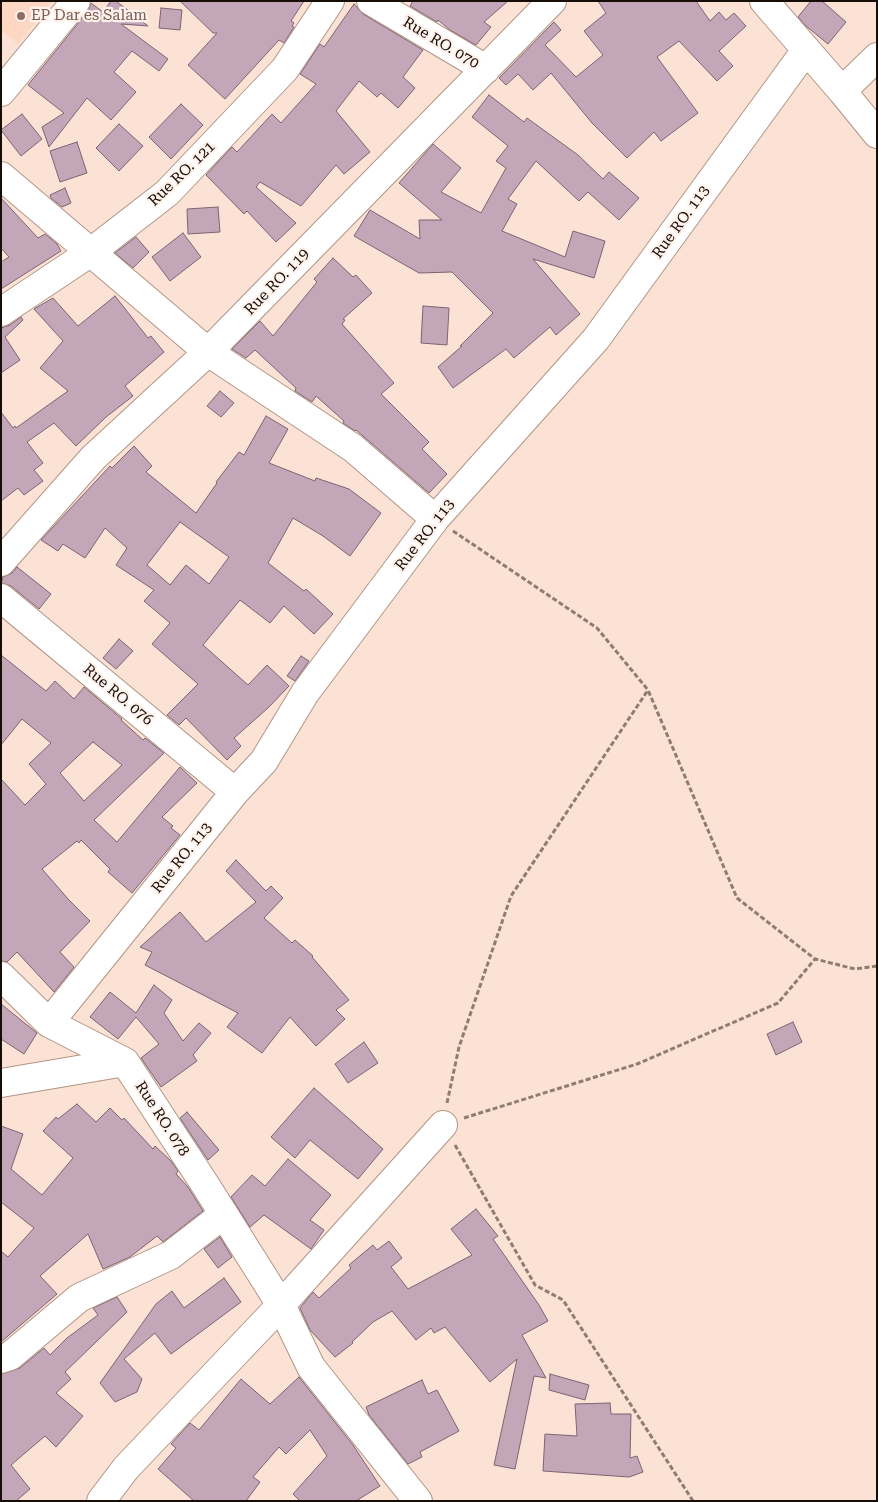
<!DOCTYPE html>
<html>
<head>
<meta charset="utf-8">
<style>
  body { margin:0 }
  #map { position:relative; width:878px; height:1502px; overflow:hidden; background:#fbe2d5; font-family:"Roboto Serif",serif }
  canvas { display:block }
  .frame { position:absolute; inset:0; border:2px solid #160d07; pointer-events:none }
</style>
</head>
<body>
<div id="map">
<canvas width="878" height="1502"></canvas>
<div class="frame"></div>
</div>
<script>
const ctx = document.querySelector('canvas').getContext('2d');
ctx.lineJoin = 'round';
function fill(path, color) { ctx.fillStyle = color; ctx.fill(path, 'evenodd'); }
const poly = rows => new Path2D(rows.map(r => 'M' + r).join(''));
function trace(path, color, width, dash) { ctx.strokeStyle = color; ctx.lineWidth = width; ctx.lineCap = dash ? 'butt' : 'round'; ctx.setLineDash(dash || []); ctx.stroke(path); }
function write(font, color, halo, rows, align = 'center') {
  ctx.font = font + ' "Roboto Serif",serif'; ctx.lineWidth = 4.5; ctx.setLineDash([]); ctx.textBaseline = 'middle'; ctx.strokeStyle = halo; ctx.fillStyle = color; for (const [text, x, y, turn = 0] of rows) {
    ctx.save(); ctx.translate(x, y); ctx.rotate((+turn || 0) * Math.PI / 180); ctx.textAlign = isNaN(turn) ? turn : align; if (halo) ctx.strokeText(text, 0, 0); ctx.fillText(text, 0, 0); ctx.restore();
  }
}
const built = poly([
  [1,1,52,1,18,44,1,30]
]);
const building = poly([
  [111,1,116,1,148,26,121,24,168,59,159,71,132,51,114,72,136,92,111,120,87,98,49,147,42,127,64,113,28,85,88,11,91,3,103,12,111,1],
  [180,1,304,1,291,21,294,23,292,26,294,27,284,43,279,40,225,99,188,65,217,33,213,33,180,1],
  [413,1,508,1,484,22,491,27,476,45,450,30,438,20,437,22,410,6,413,1],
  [598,1,696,1,710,21,719,12,726,20,734,13,746,26,719,51,733,66,717,81,679,41,657,57,698,113,661,141,654,132,627,158,592,123,551,73,533,90,518,74,506,85,499,78,554,22,561,30,545,45,576,77,603,55,584,31,606,13,598,1],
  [811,1,822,1,846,22,828,44,806,26,798,17,811,1],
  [354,4,363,14,423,50,403,77,415,88,398,108,381,93,377,97,359,81,336,111,370,152,344,174,336,165,301,206,260,182,256,187,296,223,276,242,247,211,244,214,206,175,232,147,237,152,272,114,281,123,316,84,300,74,320,44,324,47,354,4],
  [161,8,182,10,180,30,159,28,161,8],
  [489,95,524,122,527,118,578,155,603,179,609,172,639,198,619,220,588,192,579,201,536,161,508,199,517,204,502,231,565,257,573,231,605,241,594,278,533,259,580,314,556,335,550,327,514,358,506,349,453,388,438,367,462,346,460,346,493,313,452,272,419,273,354,236,370,210,420,239,419,220,442,220,399,183,433,144,461,168,441,192,481,213,506,168,496,161,508,146,472,117,489,95],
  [181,104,203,125,171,159,149,137,181,104],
  [22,114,42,139,21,156,1,130,22,114],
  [119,124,143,146,119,171,96,148,119,124],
  [77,142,87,173,60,182,50,151,77,142],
  [65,188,71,203,62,207,51,198,50,195,65,188],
  [1,198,38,238,45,234,57,244,61,251,1,289,1,262,9,257,1,248,1,198],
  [218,207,220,232,188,234,187,209,218,207],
  [183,233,201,257,170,281,152,257,183,233],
  [136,237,149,252,133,268,115,253,136,237],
  [333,258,353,277,356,275,372,293,343,319,345,320,342,324,394,383,381,394,429,442,422,449,447,474,429,493,356,430,355,431,343,423,344,421,316,396,312,402,295,391,296,388,255,350,246,358,232,349,260,321,273,336,317,282,314,279,333,258],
  [115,296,148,338,151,336,164,352,125,386,133,396,106,417,76,446,54,423,27,442,43,463,34,470,43,481,24,495,18,488,1,501,1,412,13,428,15,426,16,428,68,391,40,368,63,341,34,309,53,298,78,326,115,296],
  [423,306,449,308,447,345,421,343,423,306],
  [21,317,23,320,5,337,20,360,1,373,1,328,10,325,21,317],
  [220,391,234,403,221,417,207,406,220,391],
  [266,416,288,429,269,463,315,481,316,478,349,489,381,513,350,556,323,536,293,518,268,563,304,591,306,589,333,614,314,634,284,606,270,623,240,600,203,645,248,685,267,665,289,686,268,708,234,738,241,746,227,760,186,718,179,725,167,715,198,684,152,644,170,623,144,601,154,590,116,565,127,548,105,528,85,558,63,544,58,551,41,540,110,466,112,468,134,446,152,466,146,472,196,513,217,483,216,482,239,452,244,455,266,416],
  [180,522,229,557,209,584,186,565,170,585,147,565,180,522],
  [17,567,51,594,39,609,11,586,1,583,3,577,12,573,17,567],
  [119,639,133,651,116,669,103,658,119,639],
  [1,655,46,691,55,681,74,699,84,687,122,719,121,720,143,740,145,738,164,753,94,820,117,842,180,767,197,783,162,817,173,826,171,828,180,835,132,893,108,872,110,869,81,840,79,843,77,841,42,869,69,900,90,921,60,952,74,967,54,992,17,952,7,962,1,961,1,779,25,805,46,784,29,764,51,743,22,719,1,745,1,655],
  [93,742,122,765,84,801,60,773,93,742],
  [301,656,309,661,295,681,287,676,301,656],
  [236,860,266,891,271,886,283,898,264,918,292,943,295,940,313,956,312,957,349,1000,336,1010,345,1019,316,1046,290,1017,262,1053,227,1027,238,1013,145,965,152,952,140,947,180,912,206,942,256,902,226,871,236,860],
  [154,985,172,1000,164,1013,183,1041,199,1023,211,1033,193,1055,197,1061,161,1087,141,1058,159,1044,136,1017,118,1039,90,1017,110,992,136,1013,154,985],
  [1,1004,37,1033,24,1054,1,1039,1,1004],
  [793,1022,802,1042,776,1055,767,1034,793,1022],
  [364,1042,378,1063,348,1083,335,1064,364,1042],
  [314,1088,383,1149,358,1179,310,1140,295,1158,271,1137,314,1088],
  [77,1104,96,1122,110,1108,122,1120,124,1118,153,1149,155,1146,171,1161,178,1171,176,1174,188,1187,203,1211,163,1242,157,1236,130,1257,103,1269,88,1234,40,1276,57,1294,1,1342,1,1251,8,1257,34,1228,1,1202,1,1126,23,1134,11,1169,42,1195,73,1158,43,1131,56,1117,58,1119,77,1104],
  [187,1112,219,1150,208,1160,180,1118,187,1112],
  [288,1159,331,1195,310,1220,324,1230,311,1249,264,1215,250,1227,231,1197,252,1175,265,1186,288,1159],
  [476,1209,498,1236,493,1239,539,1305,548,1321,522,1335,546,1378,534,1376,515,1469,494,1465,517,1359,490,1382,445,1327,434,1333,431,1328,416,1340,392,1311,373,1322,352,1342,353,1343,335,1357,310,1330,300,1308,313,1292,319,1298,351,1268,349,1265,373,1245,377,1250,389,1241,402,1258,391,1267,408,1289,472,1255,451,1229,476,1209],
  [220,1237,232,1257,218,1268,204,1249,220,1237],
  [224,1278,241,1302,171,1354,155,1333,124,1359,142,1379,137,1392,115,1402,100,1383,156,1304,172,1291,184,1308,224,1278],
  [117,1297,127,1312,65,1372,71,1379,56,1393,83,1416,56,1447,45,1436,11,1465,30,1489,16,1501,1,1501,1,1374,20,1368,44,1348,50,1355,67,1338,98,1315,93,1308,117,1297],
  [550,1374,589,1385,585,1400,549,1390,550,1374],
  [299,1377,353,1445,380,1486,356,1501,300,1501,293,1494,327,1456,310,1430,286,1454,279,1447,253,1477,260,1482,246,1501,194,1501,158,1469,176,1448,171,1444,190,1423,199,1430,241,1379,270,1404,299,1377],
  [422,1380,428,1394,437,1390,459,1431,420,1452,422,1457,408,1464,369,1415,366,1407,422,1380],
  [610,1403,611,1414,631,1414,630,1458,637,1456,643,1472,629,1477,543,1471,545,1434,577,1436,575,1404,610,1403]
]);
const path = poly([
  [453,531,597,628,648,690,737,898,815,959,855,969,877,966],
  [447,1103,459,1047,511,896,648,690],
  [464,1118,637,1064,778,1003,815,959],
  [455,1145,535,1285,563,1300,693,1501]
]);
const minor = poly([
  [371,1,486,69],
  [764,1,842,91,877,134],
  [842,91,877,57],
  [1,92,76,1],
  [1,176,208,352,353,448,435,519],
  [1,312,91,252,167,193,285,69,330,1],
  [1,562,93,458,208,352,552,1],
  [1,598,235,792],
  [1,976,49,1023,125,1062,206,1186,281,1305,311,1367,418,1501],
  [49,1023,235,792,264,761,305,693,435,519,596,339,806,50],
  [1,1083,125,1062],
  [1,1359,10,1356,79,1298,171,1255,224,1214],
  [101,1501,126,1468,281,1305,443,1125]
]);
const markers = [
  [21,16,5,"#8d6e63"]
];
const educationNames = [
  ["EP Dar es Salam",31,16]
];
const streetNames = [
  ["Rue RO. 070",441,43,31],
  ["Rue RO. 121",182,174,-44],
  ["Rue RO. 113",681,222,-54],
  ["Rue RO. 119",277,282,-46],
  ["Rue RO. 113",425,535,-52],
  ["Rue RO. 076",118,695,40],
  ["Rue RO. 113",182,858,-51],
  ["Rue RO. 078",162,1119,57]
];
fill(built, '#fdd7c2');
fill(building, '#c3a7b8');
trace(building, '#7c6373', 1);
trace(minor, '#b19585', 30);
trace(path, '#8e7d73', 3, [5, 2.5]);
trace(minor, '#fff', 28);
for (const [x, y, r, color] of markers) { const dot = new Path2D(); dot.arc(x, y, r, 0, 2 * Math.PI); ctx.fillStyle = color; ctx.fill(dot); trace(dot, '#fff2ec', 2); }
write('15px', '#785e54', '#fff2ec', educationNames, 'left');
write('15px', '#160d07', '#fff2ec', streetNames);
</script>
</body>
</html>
